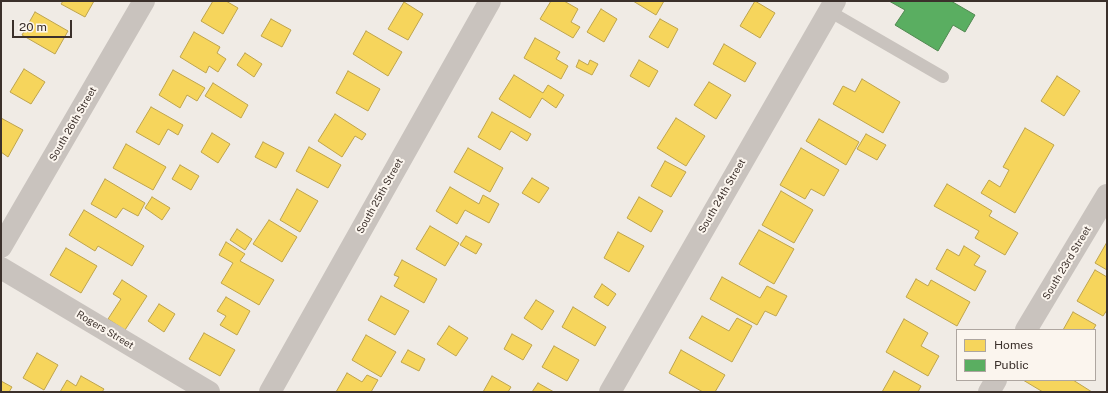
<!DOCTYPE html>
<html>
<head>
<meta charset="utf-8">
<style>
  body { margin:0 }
  #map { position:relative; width:1108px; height:393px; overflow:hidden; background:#f0ebe5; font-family:"Public Sans",sans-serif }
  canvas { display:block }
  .frame { position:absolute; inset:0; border:2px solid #3b302b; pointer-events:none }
  .legend { position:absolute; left:956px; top:329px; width:140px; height:52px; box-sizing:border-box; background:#fbf5ee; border:1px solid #aea6a0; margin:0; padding:5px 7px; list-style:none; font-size:12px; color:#3b302b }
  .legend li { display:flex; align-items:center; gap:8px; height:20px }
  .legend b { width:20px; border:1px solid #aea6a0 }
  .scale { position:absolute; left:12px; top:20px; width:60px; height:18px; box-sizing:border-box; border:2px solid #3b302b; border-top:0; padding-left:5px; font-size:12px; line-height:14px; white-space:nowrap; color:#3b302b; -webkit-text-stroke:3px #fbf5ee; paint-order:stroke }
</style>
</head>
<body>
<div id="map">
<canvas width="1108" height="393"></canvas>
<div class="frame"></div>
<ul class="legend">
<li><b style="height:11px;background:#f6d55c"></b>Homes</li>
<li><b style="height:11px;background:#5aae61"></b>Public</li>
</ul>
<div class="scale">20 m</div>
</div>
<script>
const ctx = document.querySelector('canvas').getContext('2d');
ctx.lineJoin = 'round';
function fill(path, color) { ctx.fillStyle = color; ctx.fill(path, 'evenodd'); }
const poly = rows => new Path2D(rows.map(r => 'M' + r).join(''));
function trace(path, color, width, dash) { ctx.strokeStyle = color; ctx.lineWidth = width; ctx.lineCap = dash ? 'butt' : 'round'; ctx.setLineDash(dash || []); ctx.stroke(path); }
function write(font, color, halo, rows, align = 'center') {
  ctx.font = font + ' "Public Sans",sans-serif'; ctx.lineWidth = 4; ctx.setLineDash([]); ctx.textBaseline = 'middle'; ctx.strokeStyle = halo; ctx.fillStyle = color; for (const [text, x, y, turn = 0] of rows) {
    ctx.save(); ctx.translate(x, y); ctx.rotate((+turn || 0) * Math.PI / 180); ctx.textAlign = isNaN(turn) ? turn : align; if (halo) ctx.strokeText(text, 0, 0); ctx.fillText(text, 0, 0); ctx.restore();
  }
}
const homes = poly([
  [63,1,94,1,85,17,61,4,63,1],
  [213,1,226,1,238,8,223,34,201,21,213,1],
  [551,1,564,1,578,9,571,22,580,27,573,38,540,19,551,1],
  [633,1,664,1,656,15,633,1],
  [755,1,775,13,760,38,740,26,755,1],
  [404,2,423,14,408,40,388,29,404,2],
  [601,9,617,19,604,42,587,32,601,9],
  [35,12,68,31,55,54,22,35,35,12],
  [271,19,291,30,282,47,261,36,271,19],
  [660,19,678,29,668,48,649,37,660,19],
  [366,31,402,52,388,76,353,54,366,31],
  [194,32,220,47,217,53,226,59,218,72,209,66,206,73,180,57,194,32],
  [535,38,560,52,556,59,568,66,561,79,524,58,535,38],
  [724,44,756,63,745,82,713,64,724,44],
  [245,53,262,64,254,77,237,65,245,53],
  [579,60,588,65,590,60,598,64,592,75,576,67,579,60],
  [639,60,658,71,649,87,630,76,639,60],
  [24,69,45,82,31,104,10,92,24,69],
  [173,70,205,88,197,101,187,95,180,108,159,95,173,70],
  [348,71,380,89,368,111,336,93,348,71],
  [514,75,543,93,548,85,564,95,556,108,542,98,530,118,499,99,514,75],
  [1057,76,1080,91,1064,116,1041,101,1057,76],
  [862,79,900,102,883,133,833,104,843,86,855,92,862,79],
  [709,82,731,95,716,119,694,105,709,82],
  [213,83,248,105,241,118,205,96,213,83],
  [151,107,183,125,178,135,168,129,159,145,136,132,151,107],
  [492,112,531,134,527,141,511,131,500,150,478,137,492,112],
  [335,114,366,134,362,140,355,136,342,157,318,141,335,114],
  [1,118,23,130,8,157,1,152,1,118],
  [676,118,705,136,686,166,657,148,676,118],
  [819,119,859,142,846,165,806,141,819,119],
  [1025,128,1054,145,1015,213,981,193,989,180,1000,187,1009,170,1003,167,1025,128],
  [212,133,230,144,218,163,201,152,212,133],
  [866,134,886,145,877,160,857,149,866,134],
  [263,142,284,153,276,168,255,157,263,142],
  [126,144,166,167,153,190,113,168,126,144],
  [309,147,341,165,328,188,296,171,309,147],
  [468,148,503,168,490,192,454,172,468,148],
  [801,148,839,170,824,196,811,189,805,199,780,185,801,148],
  [665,161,686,172,671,197,651,186,665,161],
  [180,165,199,176,191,190,172,179,180,165],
  [532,178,549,188,539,203,522,193,532,178],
  [105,179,145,203,138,216,123,208,116,218,91,204,105,179],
  [947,184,992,211,989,216,1018,233,1005,255,975,238,979,231,934,206,947,184],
  [450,187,479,204,483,195,499,204,489,223,465,210,457,224,436,211,450,187],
  [297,189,318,201,300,232,280,220,297,189],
  [781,191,813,210,794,243,762,225,781,191],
  [152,197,170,208,162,220,145,208,152,197],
  [639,197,663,211,651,232,627,218,639,197],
  [84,210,144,246,132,266,98,246,95,251,69,235,84,210],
  [269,220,297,237,282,262,253,244,269,220],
  [430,226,459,243,445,266,416,249,430,226],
  [237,229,252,239,245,250,230,240,237,229],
  [759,230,794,249,774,284,739,264,759,230],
  [618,232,644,246,629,272,604,258,618,232],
  [466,236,482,244,476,254,460,245,466,236],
  [226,242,245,254,240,261,274,280,259,305,221,283,233,263,219,255,226,242],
  [1107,242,1107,270,1095,263,1107,242],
  [964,246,980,256,974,265,986,271,975,291,936,269,947,249,959,256,964,246],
  [66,248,97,266,81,293,50,275,66,248],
  [402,260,437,279,424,303,394,286,399,277,394,275,402,260],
  [1095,270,1107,277,1107,310,1103,316,1077,301,1095,270],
  [722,277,760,298,767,286,787,296,776,316,765,311,757,325,710,299,722,277],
  [916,279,928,286,931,280,970,302,957,326,906,297,916,279],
  [122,280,147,296,125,330,108,319,121,299,113,294,122,280],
  [602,284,616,294,608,306,594,297,602,284],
  [381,296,409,311,395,335,368,320,381,296],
  [226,297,250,311,237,335,220,325,226,316,217,311,226,297],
  [536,300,554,311,542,330,524,318,536,300],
  [159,304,175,314,164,332,148,321,159,304],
  [573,307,606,327,595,346,562,327,573,307],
  [1073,312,1096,325,1093,330,1063,330,1073,312],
  [702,316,729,331,737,318,752,326,732,362,689,338,702,316],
  [904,319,928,333,921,346,939,356,928,376,886,352,904,319],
  [449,326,468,338,456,356,437,344,449,326],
  [204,333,235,350,220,376,189,359,204,333],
  [512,334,532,345,523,360,504,349,512,334],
  [366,335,396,352,381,377,352,360,366,335],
  [554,346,579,360,567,381,542,367,554,346],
  [408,350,425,359,419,371,401,362,408,350],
  [681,350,725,375,715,392,703,392,669,373,681,350],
  [37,353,58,365,44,390,23,378,37,353],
  [894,371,921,386,918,392,882,392,894,371],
  [347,373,362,382,367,375,378,380,371,392,336,392,347,373],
  [81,376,104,389,102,392,60,392,67,380,76,386,81,376],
  [492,376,511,387,508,392,483,392,492,376],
  [1023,380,1073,380,1092,392,1043,392,1023,380],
  [1,381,12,387,9,392,1,392,1,381],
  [538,383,554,392,532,392,538,383]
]);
const public = poly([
  [889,1,951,1,975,15,965,32,953,25,938,51,895,25,905,10,889,1]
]);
const service = poly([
  [829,11,943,77]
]);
const minor = poly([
  [1,247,144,1],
  [1,268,209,392],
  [1026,330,1107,195],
  [270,392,490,1],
  [610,392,835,1],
  [989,392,996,380]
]);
const streetNames = [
  ["South 26th Street",73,124,-60],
  ["South 25th Street",380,196,-61],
  ["South 24th Street",722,196,-60],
  ["South 23rd Street",1067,263,-59],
  ["Rogers Street",105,330,31]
];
fill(homes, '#f6d55c');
trace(homes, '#bea44d', 1);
fill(public, '#5aae61');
trace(public, '#518851', 1);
trace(service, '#c9c3be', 12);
trace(minor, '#c9c3be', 22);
write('10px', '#3b302b', '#fbf5ee', streetNames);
</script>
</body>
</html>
